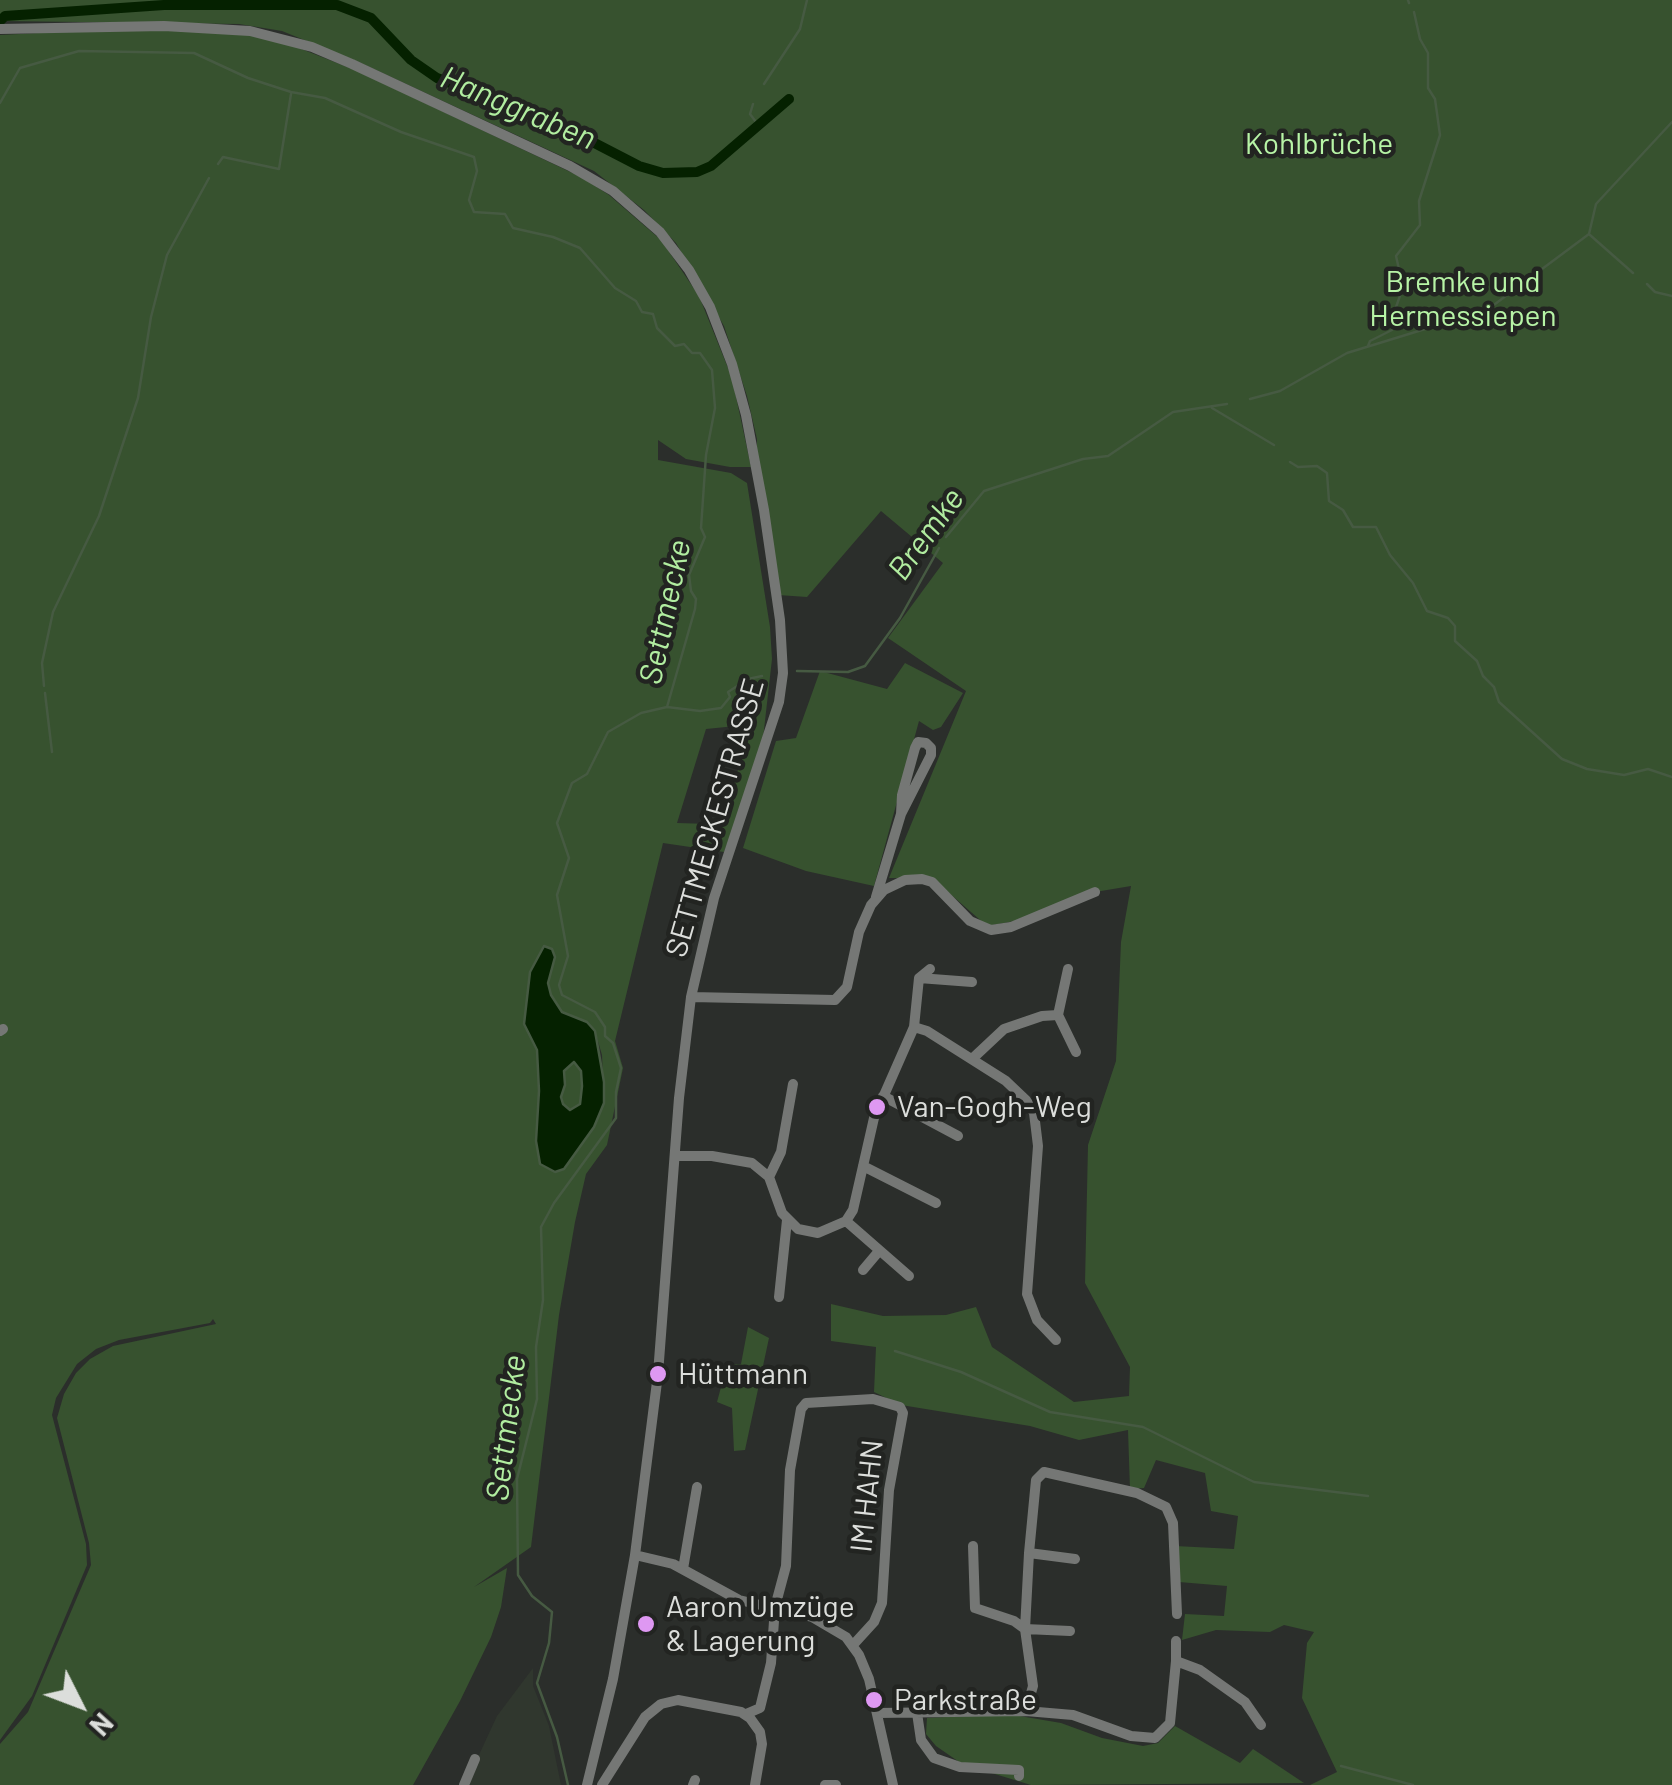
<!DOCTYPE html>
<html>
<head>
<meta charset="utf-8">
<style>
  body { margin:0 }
  #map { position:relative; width:1672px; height:1785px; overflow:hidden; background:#2b2e2b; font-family:Barlow,sans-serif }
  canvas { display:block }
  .north { position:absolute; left:30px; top:1655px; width:100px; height:100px; -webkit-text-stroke:8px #222421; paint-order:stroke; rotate:132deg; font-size:28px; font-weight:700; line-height:40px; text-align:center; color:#dcdedb }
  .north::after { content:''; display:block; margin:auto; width:35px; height:45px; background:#dcdedb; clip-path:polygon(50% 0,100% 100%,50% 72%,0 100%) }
</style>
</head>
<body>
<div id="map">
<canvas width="1672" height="1785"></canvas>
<div class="north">N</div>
</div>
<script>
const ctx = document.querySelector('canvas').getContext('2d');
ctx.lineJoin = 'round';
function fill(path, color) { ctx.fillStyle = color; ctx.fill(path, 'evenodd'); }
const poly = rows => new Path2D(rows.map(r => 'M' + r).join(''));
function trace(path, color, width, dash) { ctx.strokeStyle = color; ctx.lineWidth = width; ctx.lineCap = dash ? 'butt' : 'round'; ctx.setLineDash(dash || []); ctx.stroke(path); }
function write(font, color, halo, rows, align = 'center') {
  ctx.font = font + ' Barlow,sans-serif'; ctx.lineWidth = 9; ctx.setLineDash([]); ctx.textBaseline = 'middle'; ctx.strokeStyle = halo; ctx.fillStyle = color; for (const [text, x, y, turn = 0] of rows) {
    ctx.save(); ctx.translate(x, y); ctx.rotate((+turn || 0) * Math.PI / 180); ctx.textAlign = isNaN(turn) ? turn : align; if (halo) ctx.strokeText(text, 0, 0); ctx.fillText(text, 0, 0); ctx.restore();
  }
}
const built = poly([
  [533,1668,533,1686,549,1726,561,1785,465,1785,497,1716]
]);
const green = poly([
  [0,0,1672,0,1672,1785,1310,1785,1337,1772,1302,1698,1307,1643,1314,1632,1284,1625,1270,1632,1216,1630,1182,1640,1185,1614,1224,1616,1227,1586,1179,1582,1175,1546,1234,1549,1238,1516,1211,1511,1205,1473,1156,1460,1144,1488,1130,1489,1128,1430,1079,1440,1030,1426,901,1405,874,1392,876,1347,831,1341,831,1304,883,1316,946,1315,976,1307,992,1347,1074,1402,1129,1396,1130,1367,1085,1283,1088,1145,1116,1061,1121,942,1131,886,1095,892,1015,921,987,926,932,878,889,878,966,691,888,638,943,563,881,511,807,597,778,595,757,471,757,439,747,396,724,326,676,243,644,210,594,171,361,63,282,31,239,24,0,21],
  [119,29,237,33,281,41,355,70,583,178,609,195,661,240,699,296,732,378,751,467,730,467,686,459,658,440,658,460,731,473,747,483,770,627,772,659,761,756,724,852,663,843,615,1041,623,1068,607,1145,586,1174,575,1222,559,1315,531,1547,474,1587,507,1568,501,1607,491,1637,460,1701,413,1785,0,1785,0,1744,28,1712,91,1565,89,1543,57,1418,64,1394,76,1373,90,1359,113,1346,216,1324,213,1319,210,1323,119,1340,96,1349,77,1364,56,1398,52,1415,86,1544,87,1565,32,1696,0,1740,0,35],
  [759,710,725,807,710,824,677,823,706,729,736,726],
  [552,949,552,971,548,983,551,995,562,1012,587,1022,595,1031,602,1055,604,1103,540,1152,536,1141,539,1091,537,1050],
  [905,663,963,693,941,727,933,730,919,721,874,886,806,871,743,848,776,741,796,738,820,671,887,689],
  [574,1061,581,1071,582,1085,580,1104,570,1110,563,1104,561,1097,565,1085,564,1071],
  [748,1327,769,1338,745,1450,734,1451,732,1408,717,1402,727,1365,741,1364],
  [1008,1714,1061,1723,1102,1738,1143,1746,1158,1743,1175,1726,1240,1763,1253,1749,1304,1783,1031,1785,962,1764,936,1746,926,1734,927,1718]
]);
const water = poly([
  [544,946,552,949,555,957,548,983,551,995,562,1012,587,1022,595,1031,604,1082,604,1103,594,1127,564,1169,555,1172,540,1164,536,1141,539,1091,537,1050,524,1024,530,972,544,946],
  [574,1062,581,1071,582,1086,580,1104,570,1110,563,1104,561,1097,565,1085,564,1071,574,1062]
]);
const stream = poly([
  [1408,0,1409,3],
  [764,84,800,29,807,0],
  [0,103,20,68,79,51,194,53,248,78,291,92,325,98,401,132,474,157,477,171,469,200,474,212,505,214,513,228,553,237,580,248,615,288,636,301,642,312,653,314,657,328,675,346,684,344,692,353,700,353,712,370,715,408,706,455,701,528,705,537,689,575,691,591,696,599,695,609,667,707,641,713,608,732,587,774,572,783,557,823,569,858,557,895,568,956,559,985,562,995,595,1012,605,1027,605,1036,613,1043,621,1068,616,1092,616,1118,554,1203,541,1227,543,1300,536,1347,537,1399,517,1479,518,1575,532,1596,552,1612,549,1643,537,1683,557,1737,568,1785],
  [753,104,750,114,759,126],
  [218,164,223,157,279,169,291,94],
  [1590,235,1633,273],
  [1647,284,1655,292,1672,296],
  [1368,346,1370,341,1392,330,1395,323,1394,313,1403,287,1396,256,1420,225,1419,201,1440,135,1435,99,1428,88,1428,53,1420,39,1414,12],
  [1250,399,1280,391,1347,353,1487,310,1589,234,1596,204,1672,122],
  [1212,408,1274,445],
  [1290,462,1298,467,1317,466,1327,473,1329,501,1343,510,1353,527,1376,527,1390,555,1413,583,1427,611,1448,618,1455,626,1455,641,1477,661,1483,676,1494,687,1499,702,1562,759,1587,769,1624,775,1648,769,1672,777],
  [946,537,984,491,1083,459,1108,456,1173,412,1227,404],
  [797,671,848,672,865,666,900,618,939,548],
  [44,686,42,663,53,612,99,516,138,398,151,317,167,255,209,178],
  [45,693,52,752],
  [667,707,700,711,721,708,730,697,728,692,748,679,762,676],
  [895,1351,961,1372,1050,1412,1143,1427,1254,1482,1368,1496],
  [1341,1766,1413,1785]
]);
const canal = poly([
  [0,21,5,16,164,5,337,5,371,18,411,60,437,78,550,120,639,166,663,173,697,172,711,166,789,99]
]);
const minor = poly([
  [0,29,164,26,250,31,312,47,352,64,570,166,613,191,660,232,689,270,710,307,732,364,746,415,764,510,780,620,783,673,779,702,714,898,691,997,679,1098,658,1374,635,1555,613,1679,587,1785],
  [876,897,901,814,902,795,915,748,918,742,926,743,931,748,931,755,901,814],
  [919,978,972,982],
  [691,997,835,1000,847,987,859,932,871,905,884,890,905,880,922,879,932,882,970,921,991,930,1011,927,1095,892],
  [1058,1015,1068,969],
  [914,1027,927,1031,1006,1081,1026,1100,1034,1113,1038,1146,1027,1294,1037,1320,1056,1340],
  [0,1031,3,1029],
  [972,1059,1004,1029,1042,1016,1058,1015,1076,1052],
  [883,1096,958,1136],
  [677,1156,712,1156,752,1163,769,1177,782,1213,798,1229,818,1233,846,1221,853,1210,874,1118,914,1027,919,978,930,969],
  [863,1166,936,1203],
  [769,1177,781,1152,793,1084],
  [846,1221,909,1276],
  [863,1270,879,1251],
  [779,1297,787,1220],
  [973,1546,975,1608,1014,1621,1025,1629,1070,1631],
  [1029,1553,1075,1559],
  [635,1555,673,1564,739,1600,812,1617,846,1637,859,1655,869,1679,893,1785],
  [683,1569,697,1487],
  [1176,1661,1176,1641],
  [1026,1711,1073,1715,1131,1736,1155,1738,1170,1723,1176,1661,1200,1670,1245,1702,1261,1725],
  [878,1713,1026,1711,1033,1686,1025,1629,1029,1553,1036,1480,1044,1472,1137,1493,1166,1507,1173,1523,1177,1614],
  [917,1713,921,1740,934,1758,960,1767,1019,1770,1019,1776],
  [746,1714,760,1708,771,1663,775,1607,786,1566,790,1470,801,1409,806,1403,873,1399,900,1407,903,1413,889,1490,882,1603,874,1622,853,1645],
  [464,1785,475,1759],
  [602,1785,645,1717,661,1704,678,1700,741,1712,750,1718,760,1732,762,1744,755,1785],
  [693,1785,695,1780],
  [825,1785,836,1785]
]);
const markers = [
  [877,1107,10,"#de98f2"],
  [658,1374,10,"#de98f2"],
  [646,1624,10,"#de98f2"],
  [874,1700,10,"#de98f2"]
];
const parkNames = [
  ["Kohlbrüche",1319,144],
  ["Bremke und",1463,282],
  ["Hermessiepen",1463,316]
];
const streetNames = [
  ["SETTMECKESTRASSE",715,818,-74],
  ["IM HAHN",867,1496,-84]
];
const poiNames = [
  ["Van-Gogh-Weg",897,1107],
  ["Hüttmann",678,1374],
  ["Aaron Umzüge",666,1607],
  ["& Lagerung",666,1641],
  ["Parkstraße",894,1700]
];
const waterNames = [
  ["Hanggraben",518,108,23],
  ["Bremke",926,534,-54],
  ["Settmecke",665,612,-78],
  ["Settmecke",506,1428,-83]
];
fill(built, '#30372e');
fill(green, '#37522f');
fill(water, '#052100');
trace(water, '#465a42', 2.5);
trace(stream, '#465a42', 2.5);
trace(canal, '#052100', 10);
trace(minor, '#757775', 10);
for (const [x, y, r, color] of markers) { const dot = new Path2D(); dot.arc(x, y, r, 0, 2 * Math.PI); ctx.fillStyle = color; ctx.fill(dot); trace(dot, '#222421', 4); }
write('30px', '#b7f4a6', '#222421', parkNames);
write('30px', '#dcdedb', '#222421', streetNames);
write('30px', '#dcdedb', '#222421', poiNames, 'left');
write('italic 32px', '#b1eda0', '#222421', waterNames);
</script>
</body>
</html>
